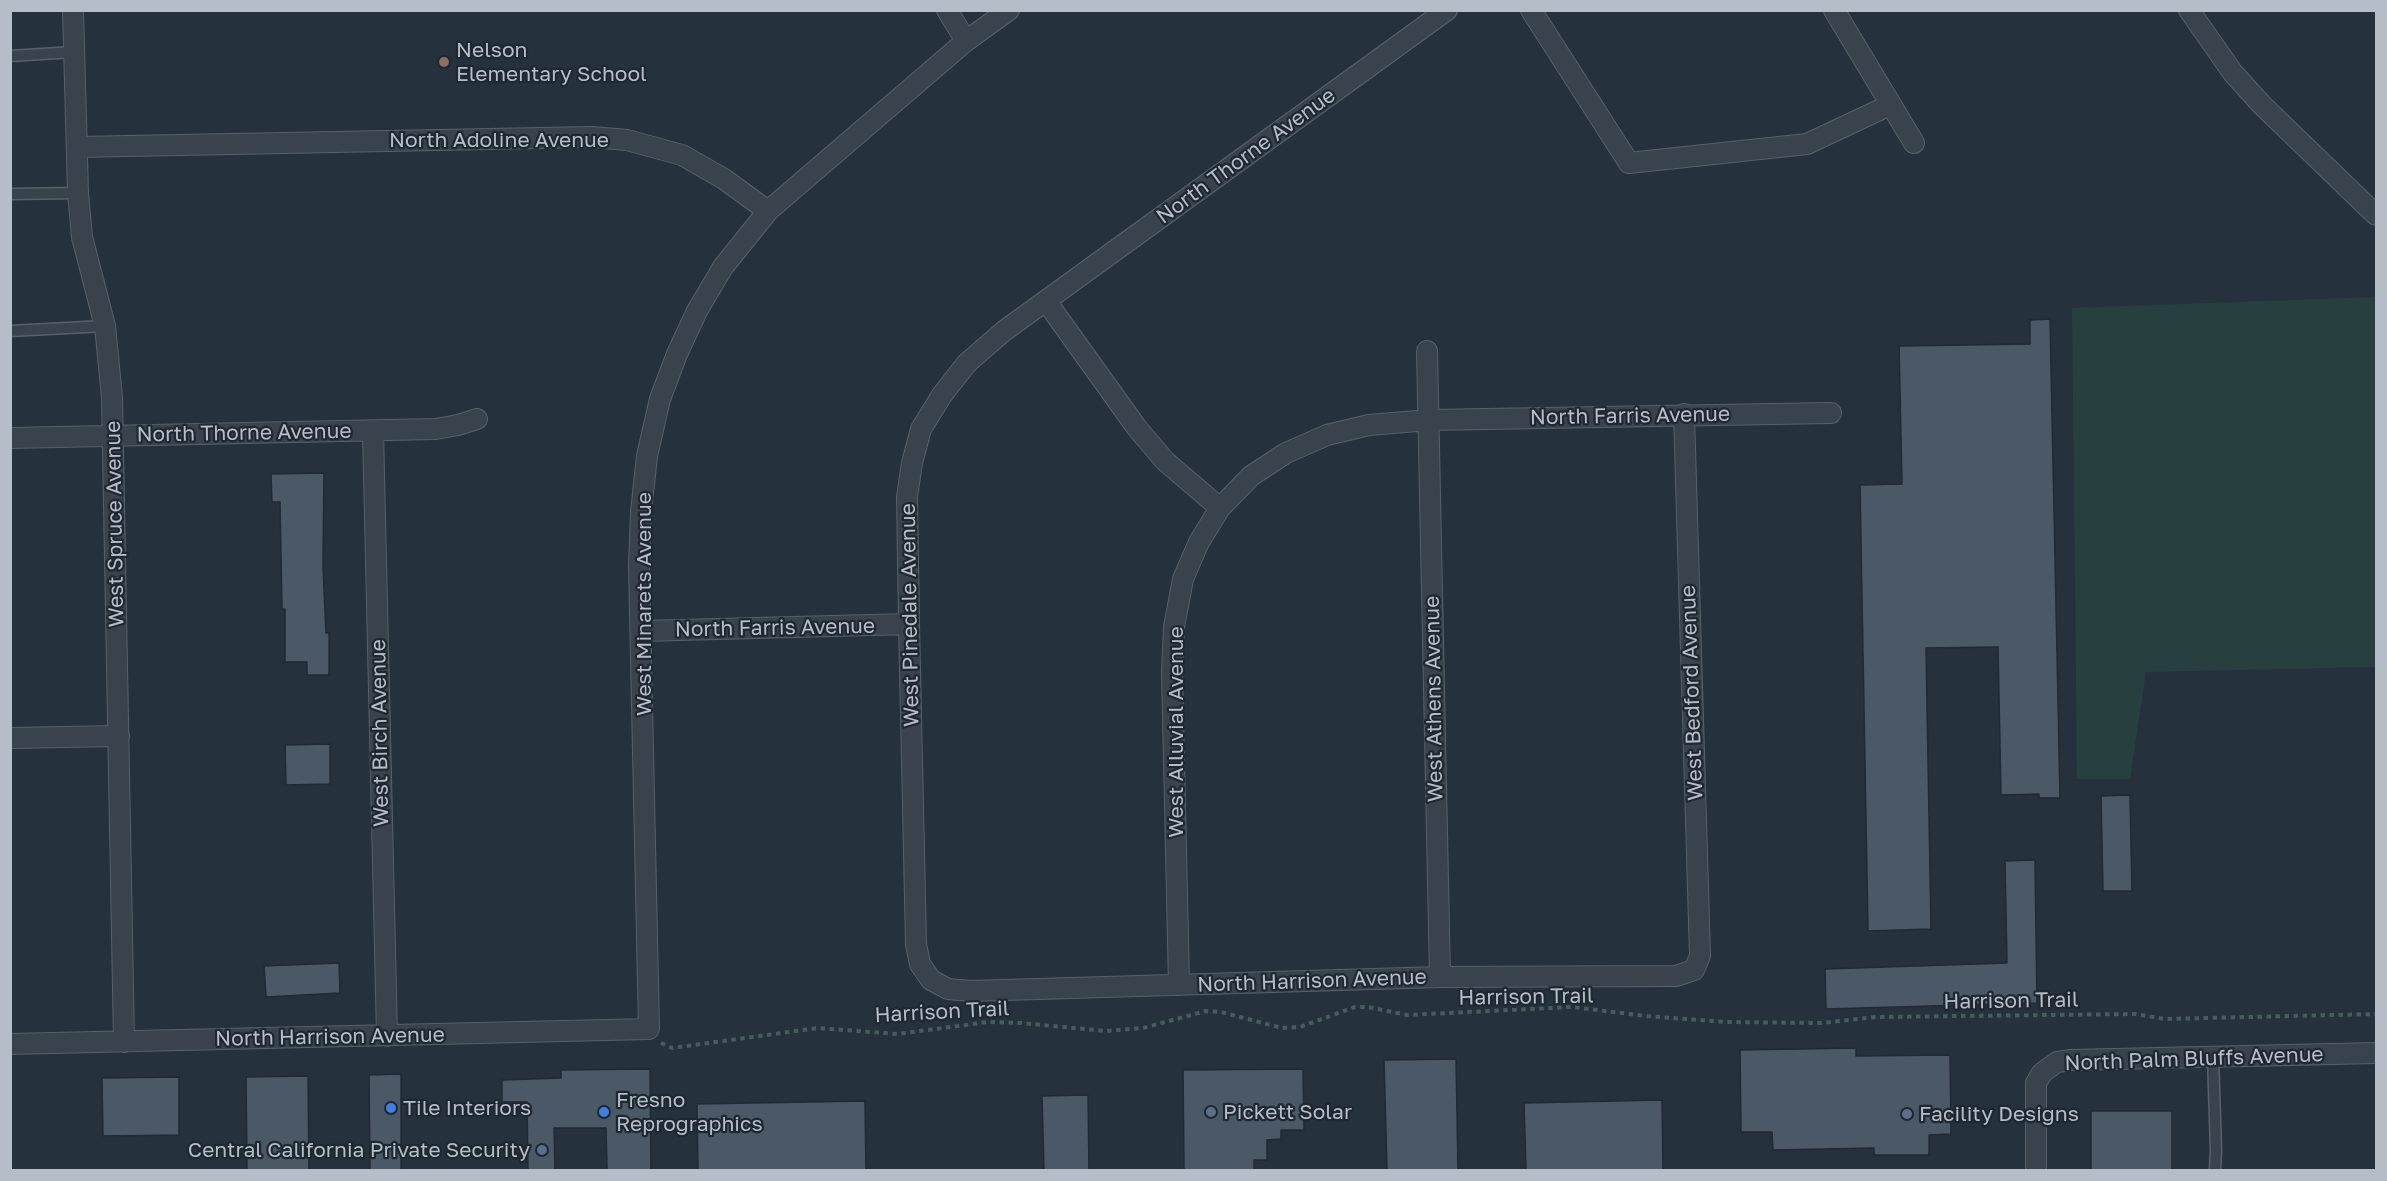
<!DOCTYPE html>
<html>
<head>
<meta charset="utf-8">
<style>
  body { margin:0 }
  #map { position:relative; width:2387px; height:1181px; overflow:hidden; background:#25313d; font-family:"Golos Text",sans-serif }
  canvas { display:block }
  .frame { position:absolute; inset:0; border:12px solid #b5bec8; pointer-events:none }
</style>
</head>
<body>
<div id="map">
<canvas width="2387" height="1181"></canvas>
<div class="frame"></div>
</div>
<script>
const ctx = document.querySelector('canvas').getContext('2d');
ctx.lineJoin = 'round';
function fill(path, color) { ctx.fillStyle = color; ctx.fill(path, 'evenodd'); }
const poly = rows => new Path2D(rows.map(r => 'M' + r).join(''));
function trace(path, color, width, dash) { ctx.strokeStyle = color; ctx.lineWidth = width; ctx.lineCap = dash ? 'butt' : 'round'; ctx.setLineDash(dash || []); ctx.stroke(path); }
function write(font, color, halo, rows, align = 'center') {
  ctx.font = font + ' "Golos Text",sans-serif'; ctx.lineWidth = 4.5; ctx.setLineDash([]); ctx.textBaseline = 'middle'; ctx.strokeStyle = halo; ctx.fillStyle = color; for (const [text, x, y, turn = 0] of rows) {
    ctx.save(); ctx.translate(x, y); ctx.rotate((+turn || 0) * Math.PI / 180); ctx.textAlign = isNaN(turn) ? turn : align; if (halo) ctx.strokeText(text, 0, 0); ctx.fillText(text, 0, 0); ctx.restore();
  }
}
const green = poly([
  [2376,297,2375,667,2146,672,2130,779,2077,779,2072,308]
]);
const building = poly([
  [2050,319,2060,798,2039,798,2039,794,2001,795,1998,647,1926,648,1931,929,1868,931,1860,485,1902,484,1899,346,2030,344,2030,320,2050,319],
  [324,473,323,566,326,633,329,633,329,675,307,675,307,662,285,662,285,609,282,609,280,502,272,502,271,474,324,473],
  [330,744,330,784,286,785,285,745,330,744],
  [2130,795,2132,891,2103,891,2101,796,2130,795],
  [2035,860,2037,1003,1826,1009,1825,969,2007,963,2005,861,2035,860],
  [339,963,340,993,266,997,264,966,339,963],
  [1856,1048,1856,1056,1950,1055,1951,1134,1929,1135,1929,1155,1874,1155,1874,1148,1773,1150,1772,1132,1741,1132,1740,1050,1856,1048],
  [1456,1059,1458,1170,1387,1170,1384,1060,1456,1059],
  [650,1069,651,1170,607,1170,606,1128,554,1128,555,1170,528,1170,527,1102,502,1102,502,1080,561,1078,561,1070,650,1069],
  [1303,1069,1304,1130,1281,1130,1281,1139,1267,1140,1267,1160,1254,1160,1254,1170,1184,1170,1183,1070,1303,1069],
  [401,1074,401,1170,370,1170,369,1075,401,1074],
  [308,1076,309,1170,247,1170,246,1077,308,1076],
  [179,1077,179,1135,103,1136,102,1078,179,1077],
  [1088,1095,1089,1170,1044,1170,1042,1096,1088,1095],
  [1662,1100,1663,1170,1526,1170,1524,1103,1662,1100],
  [865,1101,866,1170,698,1170,697,1104,865,1101],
  [2091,1111,2172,1111,2172,1170,2091,1170,2091,1111]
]);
const path = poly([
  [661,1043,672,1048,818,1028,897,1034,988,1022,1021,1023,1106,1031,1143,1028,1206,1011,1221,1012,1282,1028,1300,1027,1355,1007,1368,1007,1407,1015,1572,1007,1646,1016,1726,1022,1821,1023,1876,1017,2135,1014,2164,1019,2376,1014]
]);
const lane = poly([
  [10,56,74,52],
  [10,194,78,193],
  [10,331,105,326],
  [2213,1056,2216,1151,2215,1170]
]);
const street = poly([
  [73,10,78,193,82,237,105,326,112,397,124,1042],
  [947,10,966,41],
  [1447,10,1004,331,967,363,942,395,921,429,912,463,907,497,909,624,916,944,920,964,931,980,948,989,971,991,1440,977,1676,976,1694,970,1700,956,1684,414],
  [1531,10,1629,163,1807,144,1890,105],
  [1834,10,1914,143],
  [2189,10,2233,73,2262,105,2376,215],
  [77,147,592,137,627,140,682,155,724,179,768,211],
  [1046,301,1137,428,1165,461,1220,508,1199,542,1183,579,1174,627,1172,672,1179,985],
  [1427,351,1440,977],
  [373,431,387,1036],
  [10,438,436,429,458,425,477,419],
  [1220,508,1251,476,1286,453,1327,435,1369,425,1429,420,1831,413],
  [641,631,909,624],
  [10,738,119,736],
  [10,1044,649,1029,639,566,641,512,647,456,660,399,677,354,697,311,723,267,768,211,966,41,1009,10],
  [2036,1170,2036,1083,2042,1073,2057,1062,2071,1060,2376,1053]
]);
const markers = [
  [444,62,6,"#8d6e63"],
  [391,1108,6,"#3f7fe0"],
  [604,1112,6,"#3f7fe0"],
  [1211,1112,6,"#5c6f8a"],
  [1907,1114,6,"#5c6f8a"],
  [542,1150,6,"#5c6f8a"]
];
const poiNames = [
  ["Nelson",456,50],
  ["Elementary School",456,74],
  ["Fresno",616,1100],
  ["Reprographics",616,1124],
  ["Tile Interiors",403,1108],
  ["Pickett Solar",1223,1112],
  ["Facility Designs",1919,1114],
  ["Central California Private Security",530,1150,"right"]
];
const streetNames = [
  ["North Adoline Avenue",499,140],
  ["North Thorne Avenue",1246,156,-36],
  ["North Farris Avenue",1630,416,-1],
  ["North Thorne Avenue",244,433,-1],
  ["West Spruce Avenue",115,524,-91],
  ["West Minarets Avenue",644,604,-90],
  ["West Pinedale Avenue",910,615,-91],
  ["North Farris Avenue",775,628,-1],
  ["West Bedford Avenue",1692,693,-92],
  ["West Athens Avenue",1434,699,-91],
  ["West Alluvial Avenue",1176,732,-90],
  ["West Birch Avenue",380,733,-91],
  ["North Harrison Avenue",1312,981,-2],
  ["Harrison Trail",1526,997,-1],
  ["Harrison Trail",2011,1001,-1],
  ["Harrison Trail",942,1012,-3],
  ["North Harrison Avenue",330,1037,-1],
  ["North Palm Bluffs Avenue",2194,1059,-2]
];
fill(green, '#283f3f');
fill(building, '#4b5866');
trace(building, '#202a34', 1.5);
trace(lane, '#57616b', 13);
trace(street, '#57616b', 22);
trace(path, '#475c5d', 4, [4.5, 4.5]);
trace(lane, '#39434d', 10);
trace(street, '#39434d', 20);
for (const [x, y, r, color] of markers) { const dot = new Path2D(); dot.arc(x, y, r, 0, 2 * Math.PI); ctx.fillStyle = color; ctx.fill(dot); trace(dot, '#1e2832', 2); }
write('21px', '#b5bec8', '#1e2832', poiNames, 'left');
write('21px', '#b5bec8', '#1e2832', streetNames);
</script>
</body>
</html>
